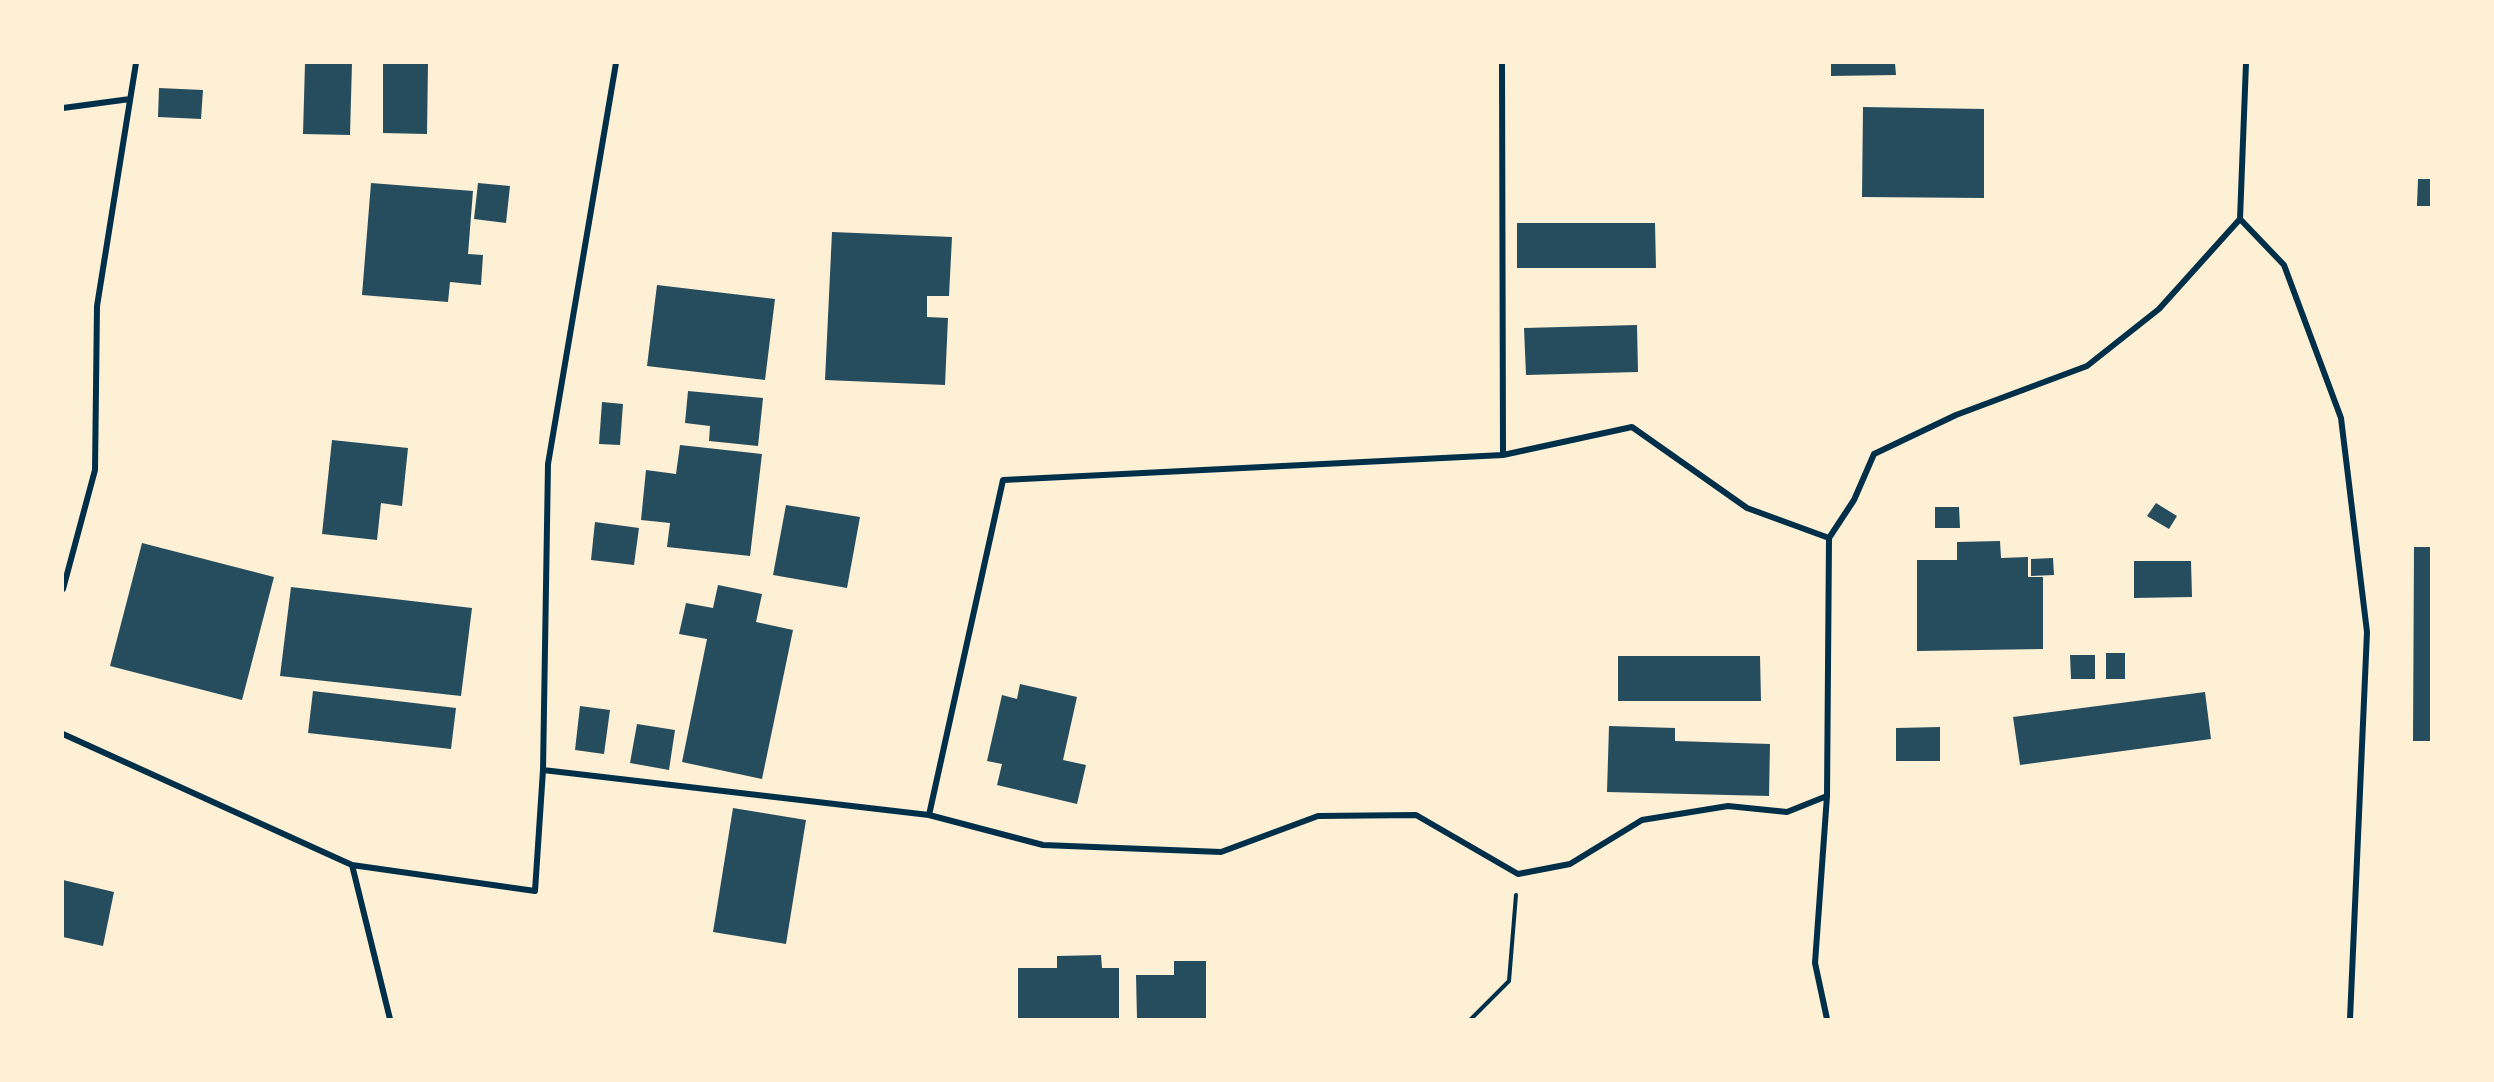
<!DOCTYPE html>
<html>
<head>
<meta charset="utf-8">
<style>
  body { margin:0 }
  #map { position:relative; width:2494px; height:1082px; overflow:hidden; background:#fdf0d5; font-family:Montserrat,sans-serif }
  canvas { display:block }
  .frame { position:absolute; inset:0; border:64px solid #fdf0d5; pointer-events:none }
</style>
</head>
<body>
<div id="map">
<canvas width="2494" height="1082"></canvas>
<div class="frame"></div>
</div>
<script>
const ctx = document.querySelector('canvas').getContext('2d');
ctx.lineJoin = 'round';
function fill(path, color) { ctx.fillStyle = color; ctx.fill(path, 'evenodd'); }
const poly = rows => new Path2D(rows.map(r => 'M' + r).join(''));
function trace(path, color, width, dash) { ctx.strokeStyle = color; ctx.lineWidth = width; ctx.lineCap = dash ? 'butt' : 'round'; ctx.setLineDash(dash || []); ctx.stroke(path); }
const building = poly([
  [305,63,352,63,350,135,303,134],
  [383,63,428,63,427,134,383,133],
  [1831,63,1895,63,1896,75,1831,76],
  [159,88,203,90,201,119,158,117],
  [1863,107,1984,109,1984,198,1862,197],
  [2418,179,2431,179,2431,206,2417,206],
  [371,183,473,191,468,254,483,255,481,285,450,282,448,302,362,295],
  [478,183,510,186,506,223,474,219],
  [1517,223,1655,223,1656,268,1517,268],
  [832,232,952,237,949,296,927,296,927,317,948,318,945,385,825,380],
  [657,285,775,299,765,380,647,366],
  [1637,325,1638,372,1526,375,1524,328],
  [688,391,763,398,758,446,709,441,710,426,685,423],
  [602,402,623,404,620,445,599,444],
  [332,440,408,448,402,506,381,503,377,540,322,534],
  [680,445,762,454,750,556,667,547,670,523,641,520,646,470,676,474],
  [2156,503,2177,516,2169,529,2147,516],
  [786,505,860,517,847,588,773,575],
  [1935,507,1959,507,1960,528,1935,528],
  [595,522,639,528,634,565,591,560],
  [2000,541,2001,558,2028,557,2028,577,2043,577,2043,649,1917,651,1917,560,1957,560,1957,542],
  [142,543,274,577,242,700,110,666],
  [2414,547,2431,547,2431,741,2413,741],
  [2053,558,2054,575,2031,576,2031,559],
  [2134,561,2191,561,2192,597,2134,598],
  [718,585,762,594,756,622,793,630,762,779,682,762,707,639,679,634,686,603,713,608],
  [291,587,472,608,461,696,280,676],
  [2106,653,2125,653,2125,679,2106,679],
  [2070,655,2095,655,2095,679,2071,679],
  [1618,656,1760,656,1761,701,1618,701],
  [1020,684,1077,697,1063,760,1086,765,1077,804,997,785,1002,764,987,761,1002,695,1017,699],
  [313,691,456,708,451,749,308,733],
  [2205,692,2211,739,2020,765,2013,717],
  [580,706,610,710,604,754,575,750],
  [637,724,675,730,669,770,630,763],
  [1609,726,1675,728,1675,741,1770,744,1769,796,1607,792],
  [1940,727,1940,761,1896,761,1896,728],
  [733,808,806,820,786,944,713,932],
  [63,880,114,892,103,946,63,937],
  [1101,955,1102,968,1119,968,1119,1019,1018,1019,1018,968,1057,968,1057,956],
  [1174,961,1206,961,1206,1019,1137,1019,1136,975,1174,975]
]);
const path = poly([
  [1471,1019,1509,981,1516,895]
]);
const minor = poly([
  [1502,63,1503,455],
  [63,108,130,99],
  [2240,219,2284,265,2341,418,2367,632,2350,1019],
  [63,589,95,470,97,306,136,63],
  [63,734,352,865,390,1019],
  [543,770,548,464,616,63],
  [929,815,1003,480,1503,455,1632,427,1747,508,1829,538],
  [352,865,535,891,543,770,929,815,1043,845,1221,852,1318,816,1416,815,1518,874,1570,864,1642,820,1728,806,1787,812,1827,796],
  [1827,1019,1815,963,1827,796,1829,538,1854,500,1874,454,1956,415,2087,366,2159,309,2240,219,2246,63]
]);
fill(building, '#264d5e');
trace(path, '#003049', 4);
trace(minor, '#003049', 6);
</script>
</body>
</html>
